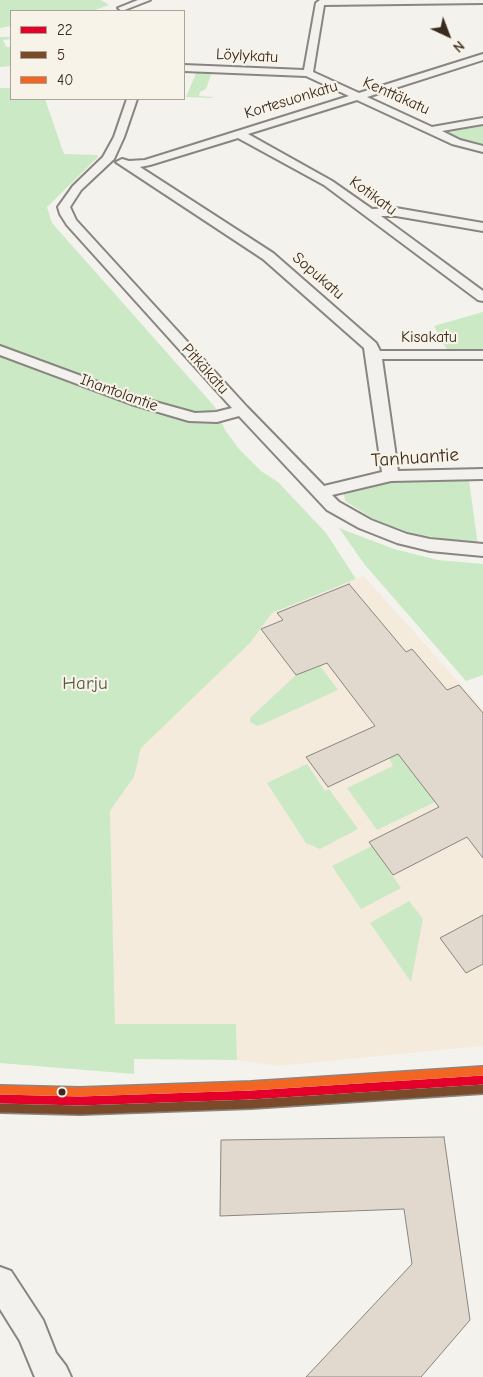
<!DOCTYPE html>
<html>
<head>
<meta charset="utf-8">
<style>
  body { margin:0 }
  #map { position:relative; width:483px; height:1377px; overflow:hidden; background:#f4f2ec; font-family:"Comic Neue",sans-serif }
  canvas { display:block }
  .legend { position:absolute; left:10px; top:10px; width:175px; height:90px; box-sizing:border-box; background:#f7f3e8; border:1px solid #aca397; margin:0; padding:6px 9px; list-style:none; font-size:15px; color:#3b2a1e }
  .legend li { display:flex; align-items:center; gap:10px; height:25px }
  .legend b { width:25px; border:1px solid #aca397 }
  .north { position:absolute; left:423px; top:10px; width:50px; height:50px; -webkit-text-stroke:4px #f7f3e8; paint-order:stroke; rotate:137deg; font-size:14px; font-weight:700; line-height:20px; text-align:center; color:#3b2a1e }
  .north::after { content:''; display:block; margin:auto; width:18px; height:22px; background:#3b2a1e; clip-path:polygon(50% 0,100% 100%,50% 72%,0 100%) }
</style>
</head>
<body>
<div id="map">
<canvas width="483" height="1377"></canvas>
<ul class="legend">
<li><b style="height:6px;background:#e4002b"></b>22</li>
<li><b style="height:6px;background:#7a4b2a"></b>5</li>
<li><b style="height:6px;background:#f26522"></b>40</li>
</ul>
<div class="north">N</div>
</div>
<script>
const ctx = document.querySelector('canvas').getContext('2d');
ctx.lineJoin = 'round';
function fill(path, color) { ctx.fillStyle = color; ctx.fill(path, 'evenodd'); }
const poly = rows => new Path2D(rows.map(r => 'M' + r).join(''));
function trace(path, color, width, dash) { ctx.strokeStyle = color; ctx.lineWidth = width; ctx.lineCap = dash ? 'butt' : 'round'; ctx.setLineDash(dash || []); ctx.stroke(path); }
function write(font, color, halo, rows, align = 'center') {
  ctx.font = font + ' "Comic Neue",sans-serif'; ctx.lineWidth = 4.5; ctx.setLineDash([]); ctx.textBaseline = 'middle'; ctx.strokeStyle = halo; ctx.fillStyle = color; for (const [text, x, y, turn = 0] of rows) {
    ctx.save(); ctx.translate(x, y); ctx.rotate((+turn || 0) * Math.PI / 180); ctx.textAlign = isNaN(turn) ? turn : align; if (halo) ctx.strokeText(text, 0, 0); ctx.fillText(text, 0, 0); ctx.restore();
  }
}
const built = poly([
  [364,576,483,709,483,1046,276,1066,237,1060,236,1024,115,1024,110,811,134,777,141,748,250,643,272,613]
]);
const green = poly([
  [0,0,101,0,109,5,92,11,11,11,11,26,0,28],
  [0,37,11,37,11,39,3,40,6,47,11,47,11,66,0,67],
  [197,71,212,72,206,89,200,92,199,96,213,97,212,98,186,97],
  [0,88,11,88,11,99,45,99,64,154,97,155,98,157,47,207,52,223,215,407,225,430,239,449,261,471,278,482,326,533,356,579,272,613,250,643,141,748,134,777,110,811,115,1024,236,1024,237,1060,134,1059,134,1074,0,1063],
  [483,124,483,147,459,141,444,132,446,130],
  [483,312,483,350,447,350,434,326],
  [469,480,478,546,407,532,374,519,345,501,344,494,351,489,392,481],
  [339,528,394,549,438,560,483,564,483,675,466,681,365,565],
  [320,666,338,690,263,724,257,726,250,722,250,718,296,675],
  [398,754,435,802,377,830,347,788,393,766,389,758],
  [307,764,325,791,329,789,358,829,320,849,306,843,267,783],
  [372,846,401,888,361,909,332,866],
  [409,901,423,919,411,982,370,923]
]);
const building = poly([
  [349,584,406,652,412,649,447,690,459,685,483,713,483,858,467,837,393,875,369,842,439,807,398,754,328,787,306,757,375,726,327,663,296,675,261,629,283,620,277,613,349,584],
  [483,915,483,964,466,973,440,938,483,915],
  [444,1137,470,1320,421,1377,306,1377,412,1264,404,1209,220,1216,221,1140,444,1137]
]);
const street = poly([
  [138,0,150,0,122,11,118,8,138,0],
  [320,0,483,0,483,3,324,5,313,72,359,93,483,54,483,60,367,97,432,127,483,118,483,124,442,131,460,140,483,146,483,152,452,144,357,100,248,134,332,181,372,209,396,208,483,223,483,231,396,216,381,216,483,291,483,301,478,300,324,185,238,138,150,165,140,167,273,253,376,343,380,351,483,351,483,359,382,359,398,471,483,469,483,479,391,481,332,495,339,502,371,520,407,534,430,539,483,544,483,556,430,551,397,543,359,528,327,510,239,416,217,422,189,421,131,404,0,355,0,346,141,398,195,413,216,412,232,408,67,225,60,214,58,207,73,186,103,157,114,137,127,99,137,99,124,137,114,159,81,190,70,207,76,220,247,407,324,486,382,472,364,348,263,259,116,162,122,159,129,161,145,160,349,96,306,76,184,71,184,65,304,70,316,3,320,0],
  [483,1067,483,1093,251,1108,80,1114,0,1112,0,1086,80,1088,251,1082,483,1067],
  [0,1267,11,1271,43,1320,56,1353,66,1366,71,1377,35,1377,34,1375,20,1341,0,1309,0,1267]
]);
const bus1 = poly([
  [0,1099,80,1101,251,1095,483,1080]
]);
const bus2 = poly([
  [0,1108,80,1110,251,1104,483,1089]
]);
const bus3 = poly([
  [0,1090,80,1092,251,1086,482,1071]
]);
const markers = [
  [62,1092,4.5,"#3b2a1e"]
];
const farStreetnames = [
  ["Löylykatu",247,56,3],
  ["Kenttäkatu",396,96,24],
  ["Kortesuonkatu",291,100,-17],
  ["Kotikatu",373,196,36],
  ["Sopukatu",318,276,41],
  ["Kisakatu",429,337],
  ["Pitkäkatu",205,369,48],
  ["Ihantolantie",119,393,20]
];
const streetNames = [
  ["Tanhuantie",415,458,-4]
];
const parkNames = [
  ["Harju",85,684]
];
fill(built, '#f4ebdd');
fill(green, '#cbe9c5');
fill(building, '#e1d9ce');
trace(building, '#898580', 1);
trace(street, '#898580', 4);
fill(street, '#f2f1ed');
trace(bus1, '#e4002b', 9);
trace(bus2, '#7a4b2a', 9);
trace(bus3, '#f26522', 9);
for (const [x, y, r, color] of markers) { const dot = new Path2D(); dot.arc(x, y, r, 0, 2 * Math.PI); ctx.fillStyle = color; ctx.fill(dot); trace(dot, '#f7f3e8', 2); }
write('16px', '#3b2a1e', '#f7f3e8', farStreetnames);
write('19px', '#3b2a1e', '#f7f3e8', streetNames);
write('19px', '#575840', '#f7f3e8', parkNames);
</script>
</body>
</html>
